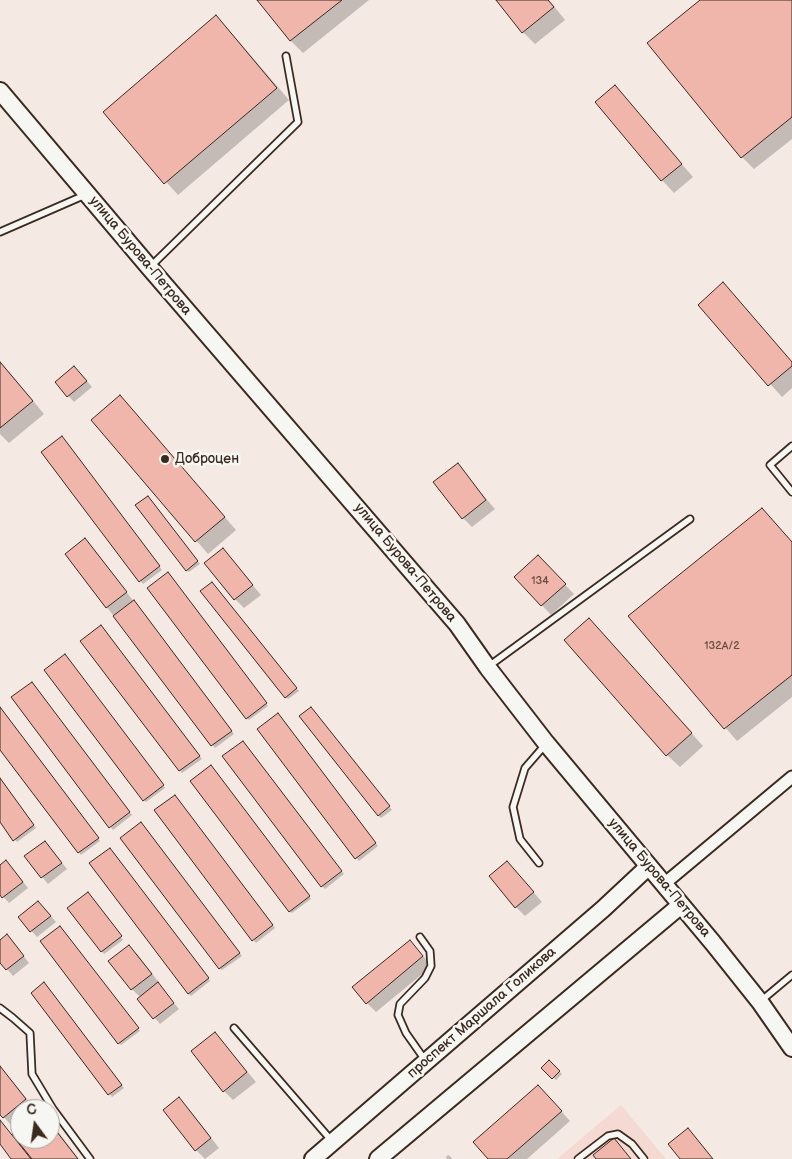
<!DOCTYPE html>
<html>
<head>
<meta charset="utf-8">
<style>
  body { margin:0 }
  #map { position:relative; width:792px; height:1159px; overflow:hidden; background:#f5e9e4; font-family:"Balsamiq Sans",sans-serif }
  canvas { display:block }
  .north { position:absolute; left:10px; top:1099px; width:50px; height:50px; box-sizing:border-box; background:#f6f6f2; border:1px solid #aba49d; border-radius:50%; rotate:346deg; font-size:14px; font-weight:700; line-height:20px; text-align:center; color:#3b2a1e }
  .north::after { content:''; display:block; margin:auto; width:18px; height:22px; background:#3b2a1e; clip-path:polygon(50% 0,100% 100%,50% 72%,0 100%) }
</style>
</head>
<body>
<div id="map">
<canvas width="792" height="1159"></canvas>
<div class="north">С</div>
</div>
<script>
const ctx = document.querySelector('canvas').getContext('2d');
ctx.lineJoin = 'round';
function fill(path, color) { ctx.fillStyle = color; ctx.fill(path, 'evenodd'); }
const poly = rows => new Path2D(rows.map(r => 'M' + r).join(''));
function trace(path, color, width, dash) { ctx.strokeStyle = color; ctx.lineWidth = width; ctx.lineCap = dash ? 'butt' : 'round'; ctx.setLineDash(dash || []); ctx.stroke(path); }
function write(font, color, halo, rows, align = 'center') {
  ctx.font = font + ' "Balsamiq Sans",sans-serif'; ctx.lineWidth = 5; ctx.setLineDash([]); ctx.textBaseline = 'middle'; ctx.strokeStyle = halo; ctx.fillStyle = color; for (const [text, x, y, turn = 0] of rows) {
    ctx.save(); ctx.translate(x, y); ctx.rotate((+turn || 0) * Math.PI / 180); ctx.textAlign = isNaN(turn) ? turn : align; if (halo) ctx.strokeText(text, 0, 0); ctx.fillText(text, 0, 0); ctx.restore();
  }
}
const built = poly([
  [621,1105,666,1159,557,1159]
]);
const shadow = poly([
  [258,0,369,0,303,53,291,41],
  [498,0,549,0,565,20,535,44,523,32],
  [702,0,792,0,792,139,754,169,742,157,649,43],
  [228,29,289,100,178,195,104,112],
  [615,87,693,177,674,193,662,180,596,102],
  [723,284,792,362,792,388,782,397,699,305],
  [0,361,44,414,9,443,0,434],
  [80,373,92,387,74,402,56,382],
  [120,397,236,530,208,554,92,420],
  [64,440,162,570,143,584,43,452],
  [457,465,495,509,472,527,463,518],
  [150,500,200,564,189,572,186,570],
  [762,509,792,542,792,697,737,741,629,616],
  [85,540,94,549,234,734,215,748,66,554],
  [223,550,261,595,244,608,235,599],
  [547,566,574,594,551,615,516,577],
  [170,576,268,706,249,720,247,718],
  [215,586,299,691,288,699,286,697],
  [589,619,703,746,680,767,667,755],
  [104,629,202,759,182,773,82,641],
  [67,658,165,788,146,802,144,800],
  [34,686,132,815,113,830,12,698],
  [3,711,100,841,81,855,0,748],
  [313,711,392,810,381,818,378,815],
  [280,717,378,846,359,861,258,729],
  [243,742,344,874,325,889,322,886],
  [213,770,311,899,292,913,290,911],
  [0,779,36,828,17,842,0,820],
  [177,799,275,928,256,943,155,811],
  [144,826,242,956,222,970,220,968],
  [45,842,67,869,48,884,26,857],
  [112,852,210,981,191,996,188,993],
  [507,862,542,902,525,916,516,907],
  [0,866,12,868,28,888,9,903,0,893],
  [91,896,123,940,104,954,69,908],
  [44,908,56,922,37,937,19,917],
  [60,927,140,1031,121,1045,119,1043],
  [0,941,13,942,29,963,13,976,0,961],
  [410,941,432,966,376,1012,367,1003],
  [129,946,138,955,160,984,159,985,179,1009,160,1024,139,999,141,998,132,989],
  [47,986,124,1088,112,1097,32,993],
  [215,1033,256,1082,233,1100,224,1091],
  [549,1062,562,1074,556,1080,543,1068],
  [0,1066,35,1109,20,1109,20,1121,13,1127,0,1113],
  [547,1095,570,1121,527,1159,490,1159],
  [188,1108,219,1148,205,1159,196,1150],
  [50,1122,53,1125,79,1159,34,1159,14,1134,20,1129,20,1139,50,1139],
  [448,1155,451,1157,452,1159,447,1159,446,1157]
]);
const building = poly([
  [257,0,342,0,290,41,257,0],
  [496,0,548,0,554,7,522,33,496,0],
  [700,0,792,0,792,117,741,158,647,43,700,0],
  [216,15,277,88,164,184,103,112,216,15],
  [615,85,682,164,661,181,595,102,615,85],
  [723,282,792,362,792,366,768,386,698,305,723,282],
  [0,362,33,401,0,428,0,362],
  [74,366,87,381,67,397,55,382,74,366],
  [120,395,225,517,195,542,91,420,120,395],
  [62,436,160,566,139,582,41,452,62,436],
  [458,463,486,500,462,519,433,482,458,463],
  [148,496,198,561,186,571,135,505,148,496],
  [762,508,792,542,792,675,724,729,628,616,762,508],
  [85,538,127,592,106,608,65,554,85,538],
  [223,548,253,585,234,600,204,563,223,548],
  [538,555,566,584,541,606,514,577,538,555],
  [168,572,267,703,246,719,147,588,168,572],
  [212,582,297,688,285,698,200,591,212,582],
  [134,600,232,731,211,746,113,616,134,600],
  [589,618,692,733,666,756,564,640,589,618],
  [101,625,200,756,179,771,80,641,101,625],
  [65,654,164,785,143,801,44,670,65,654],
  [32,682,130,812,109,828,11,697,32,682],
  [0,707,99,838,78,853,0,750,0,707],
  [311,707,390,806,378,816,299,716,311,707],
  [278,713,376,843,355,859,257,729,278,713],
  [243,741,342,871,321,887,222,756,243,741],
  [211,765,310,896,289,912,190,781,211,765],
  [0,778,34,825,13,841,0,822,0,778],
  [175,795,273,925,252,941,154,810,175,795],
  [141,822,240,953,219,969,120,838,141,822],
  [45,841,62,863,41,878,24,856,45,841],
  [110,848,209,978,188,994,89,863,110,848],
  [6,860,23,882,2,898,0,895,0,865,6,860],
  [507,861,534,892,515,908,489,876,507,861],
  [88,892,122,936,101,952,67,908,88,892],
  [38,901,51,916,30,932,18,917,38,901],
  [60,926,139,1028,118,1044,40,941,60,926],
  [7,934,24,956,6,970,0,963,0,940,7,934],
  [410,940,423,956,366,1004,352,987,410,940],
  [129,945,152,974,131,990,108,961,129,945],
  [44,982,122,1085,108,1095,31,993,44,982],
  [158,982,174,1003,153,1019,137,999,158,982],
  [215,1032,247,1072,223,1092,191,1051,215,1032],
  [549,1060,560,1071,552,1079,541,1068,549,1060],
  [0,1066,26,1099,3,1118,0,1115,0,1066],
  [538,1085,562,1111,507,1159,488,1159,473,1142,538,1085],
  [179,1097,211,1138,195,1151,163,1110,179,1097],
  [0,1120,31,1159,11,1159,0,1144,0,1120],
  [50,1123,78,1159,32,1159,12,1134,20,1127,20,1139,50,1139,50,1123],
  [688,1128,713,1159,680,1159,668,1144,688,1128],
  [614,1138,631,1159,596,1159,593,1155,614,1138]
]);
const service = poly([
  [0,232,85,195],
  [151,266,298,122,286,56],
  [792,446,770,465,792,492],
  [489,666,690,519],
  [539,863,520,839,513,807,525,768,545,745],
  [420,937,430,951,431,966,425,978,400,1004,398,1015,406,1033,425,1060],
  [762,1000,792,975],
  [0,1008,13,1018,30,1033,32,1074,53,1109,90,1159],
  [234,1028,331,1140],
  [578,1159,608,1136,618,1134,632,1144,644,1159]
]);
const minor = poly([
  [664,884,792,777]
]);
const secondary = poly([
  [0,91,149,267,457,624,488,668,546,743,713,943,760,1002,792,1048],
  [313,1159,603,909,649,866],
  [378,1159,681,905]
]);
const markers = [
  [165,459,5,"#3b2a1e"]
];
const numberNames = [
  ["134",540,581],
  ["132А/2",722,646]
];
const streetNames = [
  ["улица Бурова-Петрова",140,256,50],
  ["улица Бурова-Петрова",405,563,50],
  ["улица Бурова-Петрова",659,878,50],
  ["проспект Маршала Голикова",482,1013,-41]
];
const poiNames = [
  ["Доброцен",175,459]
];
fill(built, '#f4dad3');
fill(shadow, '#0003');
fill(building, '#f0b6ab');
trace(building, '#3b2a1e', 1);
trace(service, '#3b2a1e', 9);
trace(minor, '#3b2a1e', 15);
trace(secondary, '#3b2a1e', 20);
trace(service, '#f6f6f2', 5.5);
trace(minor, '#f6f6f2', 11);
trace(secondary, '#f6f6f2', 16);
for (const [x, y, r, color] of markers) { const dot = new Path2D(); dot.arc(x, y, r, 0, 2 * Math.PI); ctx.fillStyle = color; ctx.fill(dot); trace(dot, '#f6f6f2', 2); }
write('11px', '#684d41', null, numberNames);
write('14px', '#3b2a1e', '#f6f6f2', streetNames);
write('14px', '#3b2a1e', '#f6f6f2', poiNames, 'left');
</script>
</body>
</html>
